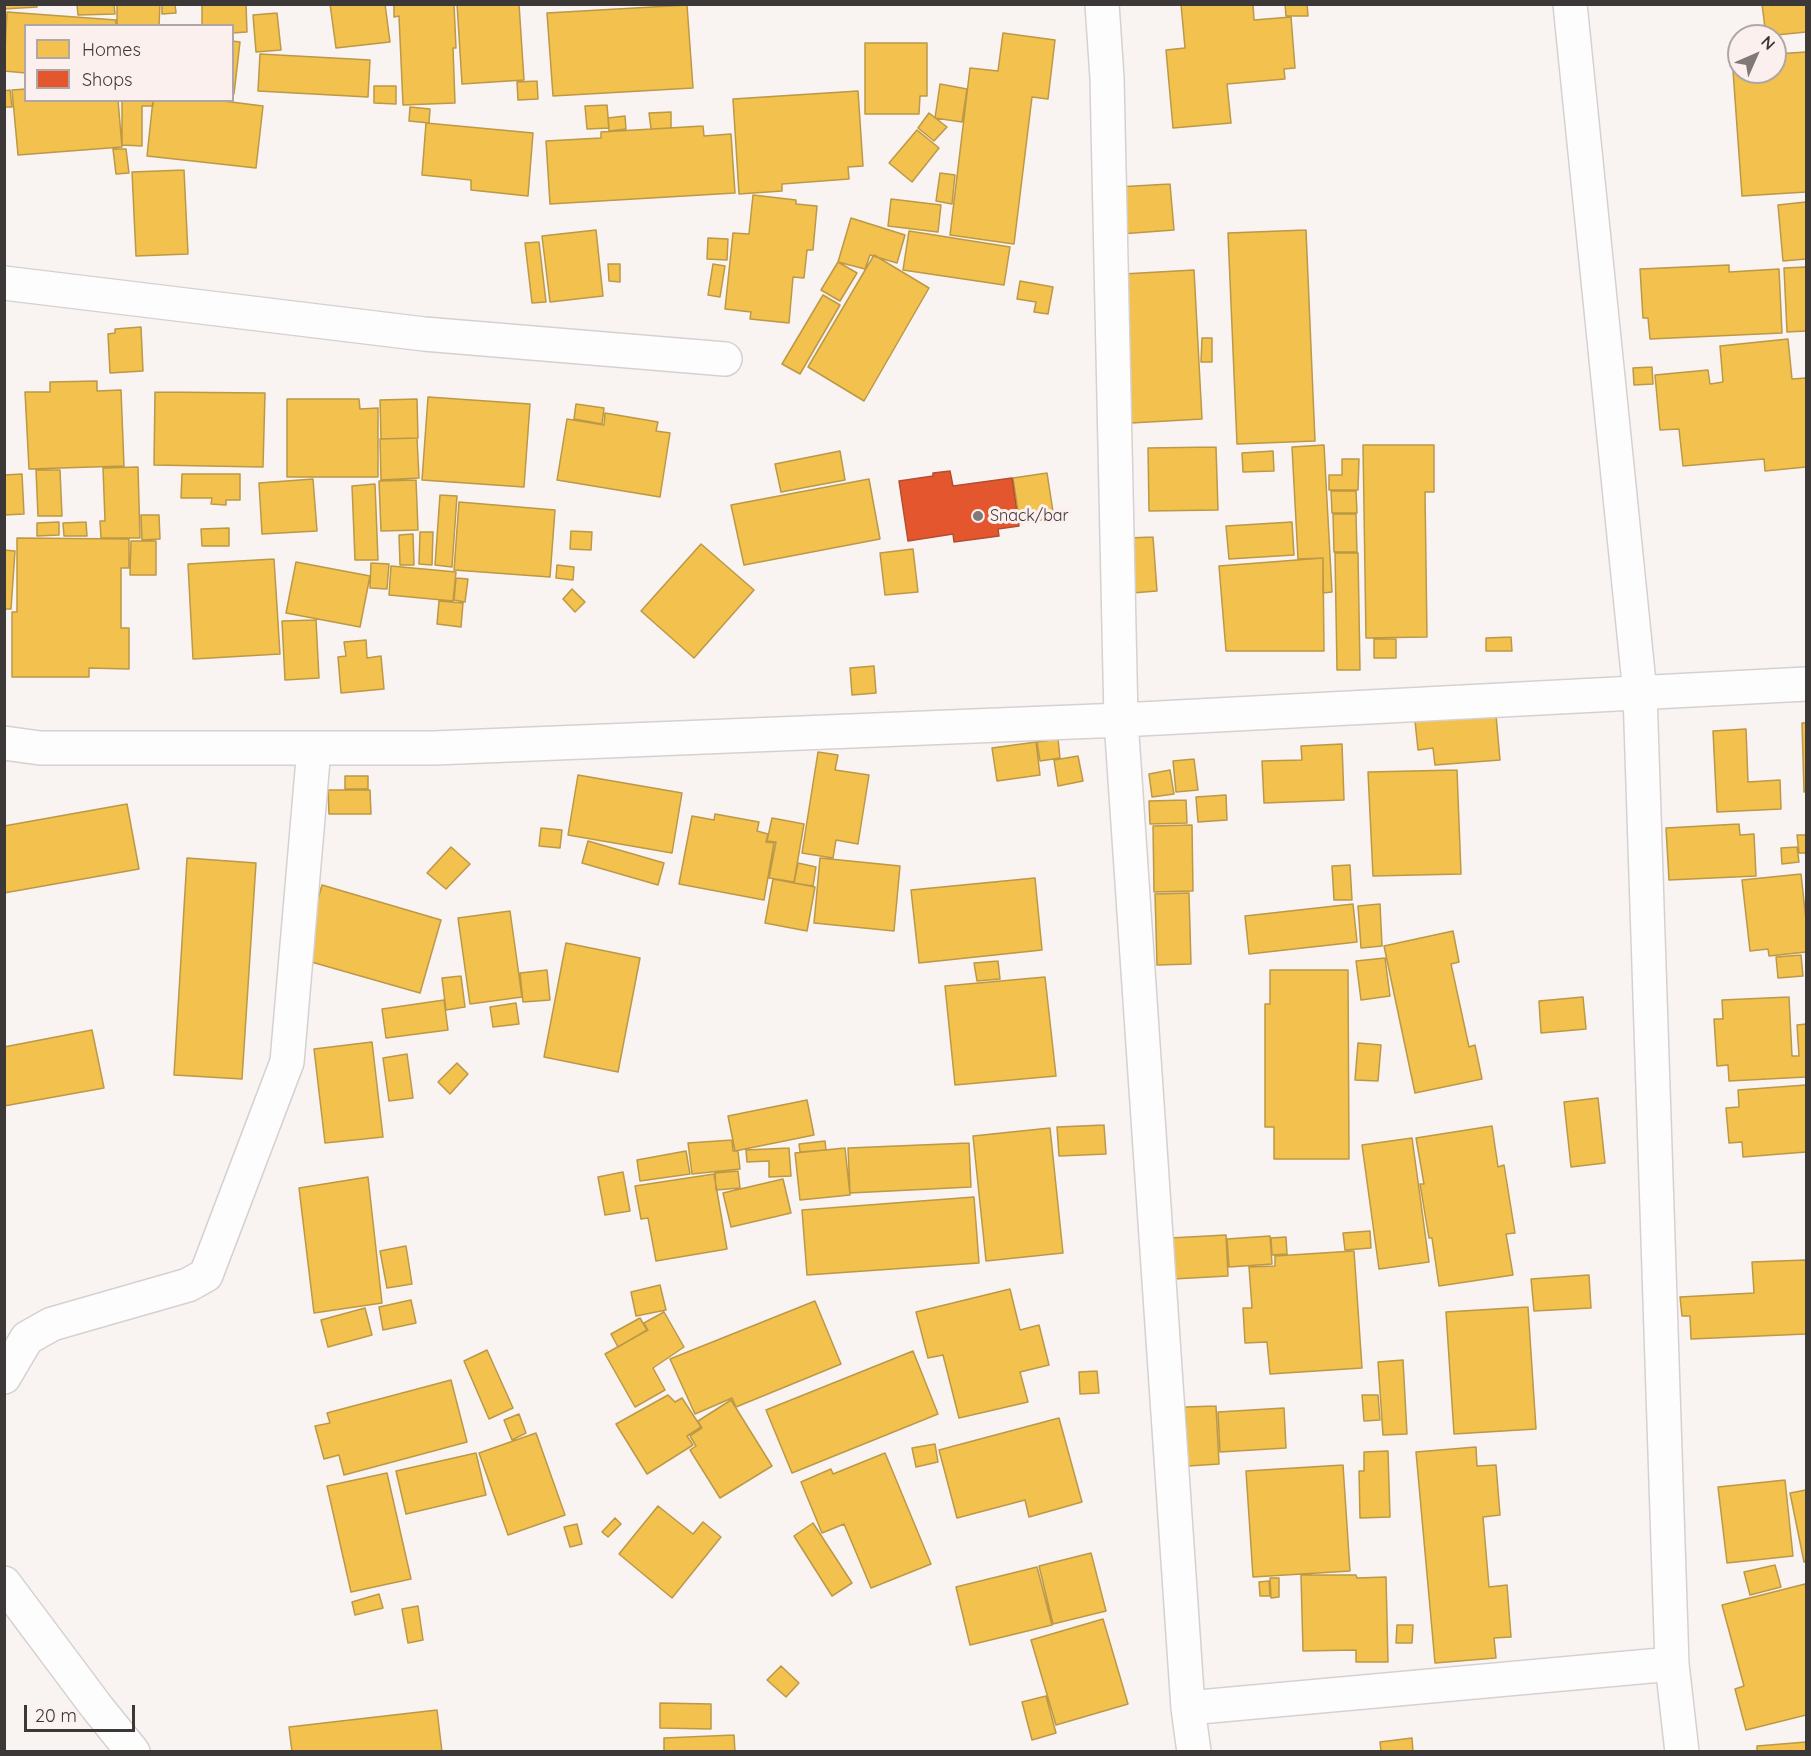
<!DOCTYPE html>
<html>
<head>
<meta charset="utf-8">
<style>
  body { margin:0 }
  #map { position:relative; width:1811px; height:1756px; overflow:hidden; background:#f9f3f2; font-family:Quicksand,sans-serif }
  canvas { display:block }
  .frame { position:absolute; inset:0; border:6px solid #3d3838; pointer-events:none }
  .legend { position:absolute; left:24px; top:24px; width:210px; height:78px; box-sizing:border-box; background:#fcf0ef; border:2px solid #b0a6a6; margin:0; padding:8px 10px; list-style:none; font-size:18px; color:#3d3838 }
  .legend li { display:flex; align-items:center; gap:12px; height:30px }
  .legend b { width:30px; border:2px solid #b0a6a6 }
  .north { position:absolute; left:1727px; top:24px; width:60px; height:60px; box-sizing:border-box; background:#fcf0ef; border:2px solid #b0a6a6; border-radius:50%; rotate:45deg; font-size:16px; font-weight:700; line-height:24px; text-align:center; color:#3d3838 }
  .north::after { content:''; display:block; margin:auto; width:21px; height:27px; background:#7f7979; clip-path:polygon(50% 0,100% 100%,50% 72%,0 100%) }
  .scale { position:absolute; left:24px; top:1705px; width:111px; height:27px; box-sizing:border-box; border:3px solid #3d3838; border-top:0; padding-left:8px; font-size:18px; line-height:21px; white-space:nowrap; color:#3d3838; -webkit-text-stroke:4px #fcf0ef; paint-order:stroke }
</style>
</head>
<body>
<div id="map">
<canvas width="1811" height="1756"></canvas>
<div class="frame"></div>
<ul class="legend">
<li><b style="height:16px;background:#f2c14e"></b>Homes</li>
<li><b style="height:16px;background:#e4572e"></b>Shops</li>
</ul>
<div class="north">N</div>
<div class="scale">20 m</div>
</div>
<script>
const ctx = document.querySelector('canvas').getContext('2d');
ctx.lineJoin = 'round';
function fill(path, color) { ctx.fillStyle = color; ctx.fill(path, 'evenodd'); }
const poly = rows => new Path2D(rows.map(r => 'M' + r).join(''));
function trace(path, color, width, dash) { ctx.strokeStyle = color; ctx.lineWidth = width; ctx.lineCap = dash ? 'butt' : 'round'; ctx.setLineDash(dash || []); ctx.stroke(path); }
function write(font, color, halo, rows, align = 'center') {
  ctx.font = font + ' Quicksand,sans-serif'; ctx.lineWidth = 6; ctx.setLineDash([]); ctx.textBaseline = 'middle'; ctx.strokeStyle = halo; ctx.fillStyle = color; for (const [text, x, y, turn = 0] of rows) {
    ctx.save(); ctx.translate(x, y); ctx.rotate((+turn || 0) * Math.PI / 180); ctx.textAlign = isNaN(turn) ? turn : align; if (halo) ctx.strokeText(text, 0, 0); ctx.fillText(text, 0, 0); ctx.restore();
  }
}
const homes = poly([
  [4,4,37,4,37,7,4,9,4,4],
  [77,4,114,4,115,14,78,15,77,4],
  [117,4,160,4,159,26,117,26,117,4],
  [162,4,175,4,176,13,162,14,162,4],
  [202,4,246,4,247,32,232,33,232,26,202,26,202,4],
  [330,4,385,4,390,42,336,48,330,4],
  [394,4,454,4,456,48,453,48,455,103,403,105,399,16,394,17,394,4],
  [457,4,519,4,524,80,462,84,457,4],
  [1181,4,1253,4,1254,20,1291,17,1295,68,1284,69,1285,79,1227,84,1231,123,1173,128,1166,50,1185,48,1181,4],
  [1285,4,1307,4,1308,16,1286,16,1285,4],
  [1762,4,1806,4,1806,32,1766,36,1762,4],
  [687,5,693,88,553,96,547,13,687,5],
  [7,12,116,20,116,26,26,26,26,73,4,71,7,12],
  [277,13,281,50,256,52,253,15,277,13],
  [1003,33,1055,40,1048,99,1032,97,1014,244,950,235,970,68,998,71,1003,33],
  [232,41,240,42,234,94,232,94,232,41],
  [865,43,927,43,927,96,920,96,919,114,865,114,865,43],
  [1806,52,1806,192,1742,196,1732,57,1739,57,1739,72,1775,72,1775,54,1806,52],
  [260,54,370,60,368,97,258,91,260,54],
  [537,81,538,99,518,100,517,82,537,81],
  [940,84,967,89,962,122,935,118,940,84],
  [374,86,396,86,396,104,374,103,374,86],
  [26,89,26,100,118,100,122,147,18,155,12,90,26,89],
  [10,90,12,107,4,107,4,91,10,90],
  [858,91,863,166,848,167,849,179,782,184,782,191,739,194,733,99,858,91],
  [122,100,153,100,153,106,142,106,142,146,122,145,122,100],
  [153,100,215,100,263,106,256,168,147,156,153,100],
  [607,105,609,128,587,129,585,106,607,105],
  [410,107,430,109,429,123,409,121,410,107],
  [671,112,671,128,651,129,649,113,671,112],
  [929,113,947,127,934,141,918,128,929,113],
  [625,116,626,129,609,131,608,118,625,116],
  [426,123,533,133,528,196,471,190,471,180,422,175,426,123],
  [703,126,704,136,731,134,735,193,550,204,546,141,601,138,601,132,703,126],
  [917,130,939,148,912,182,889,163,917,130],
  [113,149,126,149,129,173,116,174,113,149],
  [184,170,188,254,136,256,132,172,184,170],
  [940,173,955,175,952,204,936,201,940,173],
  [1170,184,1174,230,1120,234,1117,187,1170,184],
  [753,195,796,200,796,204,817,206,813,250,807,250,804,278,793,277,789,323,750,319,751,312,725,309,733,233,749,234,753,195],
  [891,199,941,205,938,232,888,226,891,199],
  [1806,202,1806,259,1783,261,1778,205,1806,202],
  [851,218,905,235,897,263,870,255,865,269,838,262,851,218],
  [596,230,603,296,550,302,542,236,596,230],
  [1306,230,1315,441,1237,444,1228,233,1306,230],
  [909,231,1010,247,1004,285,903,270,909,231],
  [708,238,728,239,727,260,707,259,708,238],
  [539,242,546,302,532,303,525,243,539,242],
  [874,255,929,288,864,401,808,367,874,255],
  [838,262,857,273,840,301,821,290,838,262],
  [608,264,620,264,620,282,609,281,608,264],
  [713,264,725,266,720,297,708,295,713,264],
  [1729,265,1729,272,1779,269,1782,333,1650,339,1648,318,1643,318,1640,269,1729,265],
  [1806,267,1806,331,1787,332,1784,268,1806,267],
  [1194,270,1202,419,1131,423,1123,274,1194,270],
  [1020,281,1053,287,1048,314,1034,312,1036,302,1017,299,1020,281],
  [823,295,840,305,800,374,782,364,823,295],
  [141,327,143,371,110,373,108,334,115,333,115,329,141,327],
  [1202,338,1212,338,1212,362,1201,362,1202,338],
  [1788,339,1792,379,1806,378,1806,467,1765,471,1764,459,1683,466,1679,429,1660,430,1655,375,1708,370,1710,384,1723,382,1720,346,1788,339],
  [1652,367,1653,384,1634,385,1633,368,1652,367],
  [97,381,97,391,121,390,124,466,29,469,25,392,50,392,50,382,97,381],
  [155,392,265,393,263,467,154,465,155,392],
  [428,397,530,404,524,487,422,480,428,397],
  [287,399,359,399,360,409,378,408,378,477,287,477,287,399],
  [417,399,418,438,381,439,380,400,417,399],
  [576,404,604,408,602,424,574,419,576,404],
  [605,413,658,422,656,431,670,433,660,497,557,480,567,419,604,425,605,413],
  [417,438,419,478,381,480,380,439,417,438],
  [1324,445,1332,592,1323,593,1323,558,1298,559,1292,447,1324,445],
  [1363,445,1434,445,1434,492,1425,492,1427,637,1366,638,1363,445],
  [1216,447,1218,510,1149,511,1148,448,1216,447],
  [840,451,845,480,781,492,775,464,840,451],
  [1273,451,1274,471,1243,472,1242,453,1273,451],
  [1342,459,1359,459,1358,490,1329,490,1329,475,1342,475,1342,459],
  [138,467,140,538,101,538,100,521,105,521,103,468,138,467],
  [36,470,60,470,62,516,38,516,36,470],
  [1047,473,1054,518,1020,523,1013,478,1047,473],
  [22,474,24,514,4,515,4,475,22,474],
  [182,474,240,474,240,500,226,500,226,505,211,504,212,498,181,498,182,474],
  [313,479,317,531,262,534,259,483,313,479],
  [869,479,880,539,744,565,731,505,869,479],
  [416,480,418,530,381,531,379,481,416,480],
  [375,484,378,560,355,560,352,486,375,484],
  [1331,491,1356,491,1357,513,1332,513,1331,491],
  [440,495,457,496,452,567,435,565,440,495],
  [459,502,555,510,550,577,454,570,459,502],
  [1333,514,1356,514,1357,552,1334,552,1333,514],
  [141,515,159,515,160,539,142,540,141,515],
  [59,522,59,535,37,536,37,523,59,522],
  [86,522,87,536,64,536,63,523,86,522],
  [1292,522,1294,555,1229,559,1226,526,1292,522],
  [229,528,229,546,202,546,201,529,229,528],
  [571,531,592,532,591,550,570,549,571,531],
  [420,532,433,532,432,565,419,564,420,532],
  [413,534,414,565,400,565,399,535,413,534],
  [1153,537,1157,591,1132,593,1128,538,1153,537],
  [17,538,129,539,129,568,121,568,121,628,129,628,129,669,89,668,89,677,12,677,12,612,17,612,17,538],
  [131,541,156,541,156,575,130,575,131,541],
  [701,544,754,590,694,658,641,611,701,544],
  [913,549,918,592,885,595,880,553,913,549],
  [4,550,15,551,11,609,4,609,4,550],
  [1335,553,1358,553,1360,670,1337,670,1335,553],
  [1323,558,1324,651,1226,651,1219,566,1323,558],
  [274,559,280,654,193,659,188,564,274,559],
  [296,562,370,576,360,627,286,613,296,562],
  [371,563,389,564,387,589,370,588,371,563],
  [557,565,574,567,573,580,556,578,557,565],
  [391,566,456,572,453,601,389,595,391,566],
  [456,578,468,579,465,602,454,600,456,578],
  [572,589,585,602,575,612,563,599,572,589],
  [439,601,463,603,461,627,437,624,439,601],
  [316,620,319,678,285,680,282,621,316,620],
  [1511,637,1512,651,1486,651,1486,638,1511,637],
  [1374,639,1396,639,1396,658,1374,658,1374,639],
  [366,640,367,658,381,656,384,689,341,693,338,657,346,656,344,642,366,640],
  [874,666,876,693,852,695,850,668,874,666],
  [1496,715,1500,760,1435,765,1433,748,1418,750,1415,721,1496,715],
  [1802,723,1806,723,1806,792,1804,792,1802,723],
  [1746,729,1748,782,1780,780,1781,809,1717,812,1713,731,1746,729],
  [1058,739,1060,758,1040,761,1037,742,1058,739],
  [1036,742,1040,775,997,781,992,748,1036,742],
  [1342,744,1344,800,1264,803,1262,761,1302,760,1301,746,1342,744],
  [818,752,838,755,835,770,869,775,858,844,836,840,833,858,802,853,818,752],
  [1078,756,1083,781,1058,786,1054,760,1078,756],
  [1194,759,1198,790,1176,792,1173,761,1194,759],
  [1170,770,1174,794,1152,797,1149,774,1170,770],
  [1457,770,1461,874,1373,876,1368,772,1457,770],
  [578,775,682,793,672,853,568,835,578,775],
  [345,776,368,776,368,789,345,789,345,776],
  [328,790,370,790,371,814,329,814,328,790],
  [1226,795,1227,820,1198,822,1196,797,1226,795],
  [1186,800,1187,823,1150,824,1149,801,1186,800],
  [127,804,139,869,4,893,4,826,127,804],
  [715,814,759,822,757,831,768,834,766,842,774,843,764,900,679,884,692,816,714,820,715,814],
  [772,818,804,824,794,882,769,878,776,842,767,841,772,818],
  [1739,824,1740,835,1754,834,1756,876,1669,880,1666,828,1739,824],
  [1192,825,1193,891,1154,892,1153,826,1192,825],
  [541,828,562,830,560,848,539,846,541,828],
  [1797,835,1806,835,1806,853,1799,853,1797,835],
  [588,841,664,863,658,885,582,863,588,841],
  [451,847,470,864,446,889,427,873,451,847],
  [1797,847,1799,862,1782,864,1781,848,1797,847],
  [187,858,256,863,242,1079,174,1075,187,858],
  [820,858,900,866,894,931,814,923,820,858],
  [798,863,816,867,813,886,794,883,798,863],
  [1350,865,1352,900,1334,900,1332,866,1350,865],
  [1801,874,1806,920,1806,952,1769,956,1768,949,1750,951,1742,880,1801,874],
  [1035,878,1042,950,919,963,911,890,1035,878],
  [773,879,815,887,807,931,765,923,773,879],
  [322,885,441,920,420,993,301,959,322,885],
  [1189,893,1191,964,1157,965,1155,894,1189,893],
  [1353,904,1357,942,1249,954,1245,916,1353,904],
  [1380,904,1382,946,1361,948,1358,906,1380,904],
  [510,911,522,997,470,1004,458,918,510,911],
  [1453,931,1459,962,1451,964,1469,1047,1475,1045,1482,1079,1415,1093,1384,946,1453,931],
  [566,943,640,958,618,1072,544,1057,566,943],
  [1801,955,1803,976,1778,978,1776,957,1801,955],
  [1385,958,1390,996,1361,1000,1356,961,1385,958],
  [998,961,1000,979,977,981,974,963,998,961],
  [547,970,550,1000,523,1002,520,973,547,970],
  [1270,970,1348,970,1349,1159,1274,1159,1274,1127,1265,1127,1265,1004,1270,1004,1270,970],
  [461,976,465,1007,446,1010,442,978,461,976],
  [1045,977,1056,1076,955,1085,945,986,1045,977],
  [1583,997,1586,1029,1541,1033,1539,1001,1583,997],
  [1789,997,1792,1056,1799,1056,1797,1025,1806,1024,1806,1077,1729,1081,1728,1065,1717,1066,1714,1019,1723,1019,1722,1000,1789,997],
  [444,1000,448,1030,386,1038,382,1009,444,1000],
  [516,1003,519,1024,493,1027,490,1007,516,1003],
  [92,1030,104,1088,4,1106,4,1047,92,1030],
  [372,1042,383,1137,325,1143,314,1049,372,1042],
  [1358,1043,1381,1045,1378,1081,1355,1080,1358,1043],
  [407,1054,413,1098,389,1101,383,1058,407,1054],
  [457,1063,468,1074,450,1094,438,1082,457,1063],
  [1806,1085,1806,1152,1743,1157,1742,1142,1729,1143,1726,1108,1739,1107,1738,1090,1806,1085],
  [1598,1098,1605,1163,1571,1167,1564,1102,1598,1098],
  [807,1100,814,1135,735,1151,728,1116,807,1100],
  [1104,1125,1106,1154,1059,1156,1057,1127,1104,1125],
  [1492,1126,1498,1167,1504,1165,1515,1233,1506,1234,1513,1275,1439,1286,1432,1238,1429,1238,1420,1184,1424,1184,1416,1138,1492,1126],
  [1050,1128,1063,1253,986,1261,973,1136,1050,1128],
  [1412,1138,1429,1262,1379,1269,1362,1145,1412,1138],
  [732,1140,733,1151,738,1151,740,1169,692,1174,688,1143,732,1140],
  [825,1141,826,1150,800,1152,799,1144,825,1141],
  [969,1143,971,1187,850,1193,848,1148,969,1143],
  [789,1148,791,1176,769,1177,769,1161,747,1162,746,1150,789,1148],
  [845,1148,850,1195,800,1200,795,1153,845,1148],
  [686,1151,690,1174,640,1181,637,1160,686,1151],
  [738,1171,740,1188,716,1190,715,1173,738,1171],
  [623,1172,630,1211,605,1215,598,1177,623,1172],
  [714,1174,727,1249,656,1261,648,1218,641,1219,635,1186,714,1174],
  [368,1177,382,1303,314,1313,299,1188,368,1177],
  [783,1179,791,1213,731,1227,723,1193,783,1179],
  [974,1197,979,1263,807,1275,802,1210,974,1197],
  [1370,1231,1371,1248,1345,1250,1343,1233,1370,1231],
  [1226,1235,1228,1276,1173,1279,1170,1238,1226,1235],
  [1270,1236,1272,1264,1229,1267,1227,1239,1270,1236],
  [1286,1237,1287,1254,1272,1255,1271,1238,1286,1237],
  [406,1246,412,1284,387,1288,380,1251,406,1246],
  [1354,1251,1362,1368,1270,1374,1267,1342,1245,1343,1243,1308,1252,1308,1249,1267,1275,1266,1275,1256,1354,1251],
  [1806,1260,1806,1334,1691,1339,1690,1316,1682,1316,1680,1297,1754,1293,1752,1262,1806,1260],
  [1589,1275,1591,1308,1534,1311,1531,1279,1589,1275],
  [660,1285,666,1310,636,1316,631,1292,660,1285],
  [1010,1289,1020,1330,1039,1325,1049,1365,1020,1372,1028,1402,959,1418,943,1355,928,1358,916,1312,1010,1289],
  [411,1300,416,1323,383,1330,379,1307,411,1300],
  [815,1301,841,1364,736,1407,732,1398,695,1414,670,1359,815,1301],
  [1528,1307,1536,1429,1454,1434,1446,1312,1528,1307],
  [365,1308,372,1335,328,1347,321,1320,365,1308],
  [664,1312,684,1347,653,1368,665,1390,635,1407,605,1354,648,1330,644,1323,664,1312],
  [640,1318,647,1330,618,1347,611,1334,640,1318],
  [487,1350,513,1408,489,1419,464,1361,487,1350],
  [913,1351,938,1414,792,1473,766,1410,913,1351],
  [1403,1360,1407,1434,1383,1435,1378,1362,1403,1360],
  [1097,1371,1099,1393,1080,1394,1079,1372,1097,1371],
  [451,1380,467,1442,344,1475,339,1455,324,1459,315,1426,330,1423,327,1413,451,1380],
  [668,1395,675,1402,682,1398,701,1427,687,1436,693,1445,647,1474,616,1424,668,1395],
  [1362,1395,1378,1395,1380,1420,1364,1421,1362,1395],
  [731,1400,772,1466,720,1498,690,1450,696,1446,690,1436,702,1428,698,1421,731,1400],
  [1216,1406,1219,1464,1188,1466,1185,1407,1216,1406],
  [1284,1408,1286,1448,1220,1452,1218,1412,1284,1408],
  [519,1414,526,1433,512,1440,504,1420,519,1414],
  [1059,1418,1082,1502,1029,1517,1025,1500,957,1518,939,1450,1059,1418],
  [536,1433,565,1515,508,1535,479,1453,536,1433],
  [935,1444,938,1462,916,1467,912,1448,935,1444],
  [1476,1447,1477,1466,1496,1465,1500,1515,1483,1517,1489,1587,1507,1585,1511,1637,1494,1638,1496,1658,1435,1663,1416,1452,1476,1447],
  [1388,1451,1390,1517,1360,1518,1359,1471,1364,1471,1364,1452,1388,1451],
  [476,1453,486,1495,406,1514,396,1471,476,1453],
  [885,1453,931,1564,871,1588,844,1524,822,1533,801,1482,831,1469,833,1474,885,1453],
  [1343,1465,1350,1571,1253,1577,1246,1471,1343,1465],
  [387,1473,411,1579,351,1592,327,1486,387,1473],
  [1785,1480,1793,1556,1727,1563,1718,1487,1785,1480],
  [1806,1490,1806,1562,1804,1562,1790,1493,1806,1490],
  [658,1506,693,1534,703,1522,721,1537,672,1598,619,1554,658,1506],
  [615,1518,621,1524,608,1537,602,1532,615,1518],
  [813,1523,852,1583,832,1596,794,1536,813,1523],
  [577,1524,582,1544,570,1547,564,1527,577,1524],
  [1091,1553,1106,1611,1053,1624,1039,1566,1091,1553],
  [1775,1565,1781,1587,1750,1595,1744,1572,1775,1565],
  [1037,1567,1052,1625,970,1645,956,1587,1037,1567],
  [1301,1575,1356,1575,1357,1578,1386,1577,1388,1662,1356,1662,1356,1650,1303,1651,1301,1575],
  [1270,1578,1279,1578,1279,1597,1271,1598,1270,1578],
  [1269,1581,1270,1596,1260,1596,1259,1582,1269,1581],
  [1805,1584,1806,1589,1806,1715,1746,1730,1735,1689,1744,1686,1722,1605,1805,1584],
  [379,1594,383,1608,355,1615,352,1602,379,1594],
  [418,1606,423,1640,408,1643,402,1609,418,1606],
  [1103,1619,1128,1704,1056,1725,1031,1640,1103,1619],
  [1397,1625,1413,1625,1412,1643,1396,1643,1397,1625],
  [781,1666,799,1683,786,1697,767,1680,781,1666],
  [1046,1696,1056,1733,1032,1740,1022,1702,1046,1696],
  [660,1703,711,1704,711,1729,660,1728,660,1703],
  [437,1710,442,1752,292,1752,289,1727,437,1710],
  [734,1735,735,1752,664,1752,664,1738,734,1735],
  [1412,1738,1413,1752,1381,1752,1380,1742,1412,1738],
  [1806,1742,1806,1752,1757,1752,1757,1746,1806,1742]
]);
const shops = poly([
  [950,471,953,486,1012,478,1019,526,998,529,999,536,954,542,953,534,908,541,899,481,933,476,933,473,950,471]
]);
const minor = poly([
  [1102,4,1107,78,1121,720,1188,1708],
  [1570,4,1640,693,1672,1664,1682,1752],
  [4,283,424,334,725,359],
  [4,743,40,748,434,748,1121,720,1806,684],
  [4,1377,27,1338,52,1324,188,1285,206,1275,287,1062,314,748],
  [4,1583,96,1706,133,1752],
  [1194,1752,1188,1708,1672,1664]
]);
const markers = [
  [978,516,6,"#7f7979"]
];
const poiNames = [
  ["Snack/bar",990,516]
];
fill(homes, '#f2c14e');
trace(homes, '#bc9847', 1.5);
fill(shops, '#e4572e');
trace(shops, '#b24e31', 1.5);
trace(minor, '#d6d1d0', 36);
trace(minor, '#fefdfd', 33);
for (const [x, y, r, color] of markers) { const dot = new Path2D(); dot.arc(x, y, r, 0, 2 * Math.PI); ctx.fillStyle = color; ctx.fill(dot); trace(dot, '#fcf0ef', 2); }
write('16px', '#3d3838', '#fcf0ef', poiNames, 'left');
</script>
</body>
</html>
